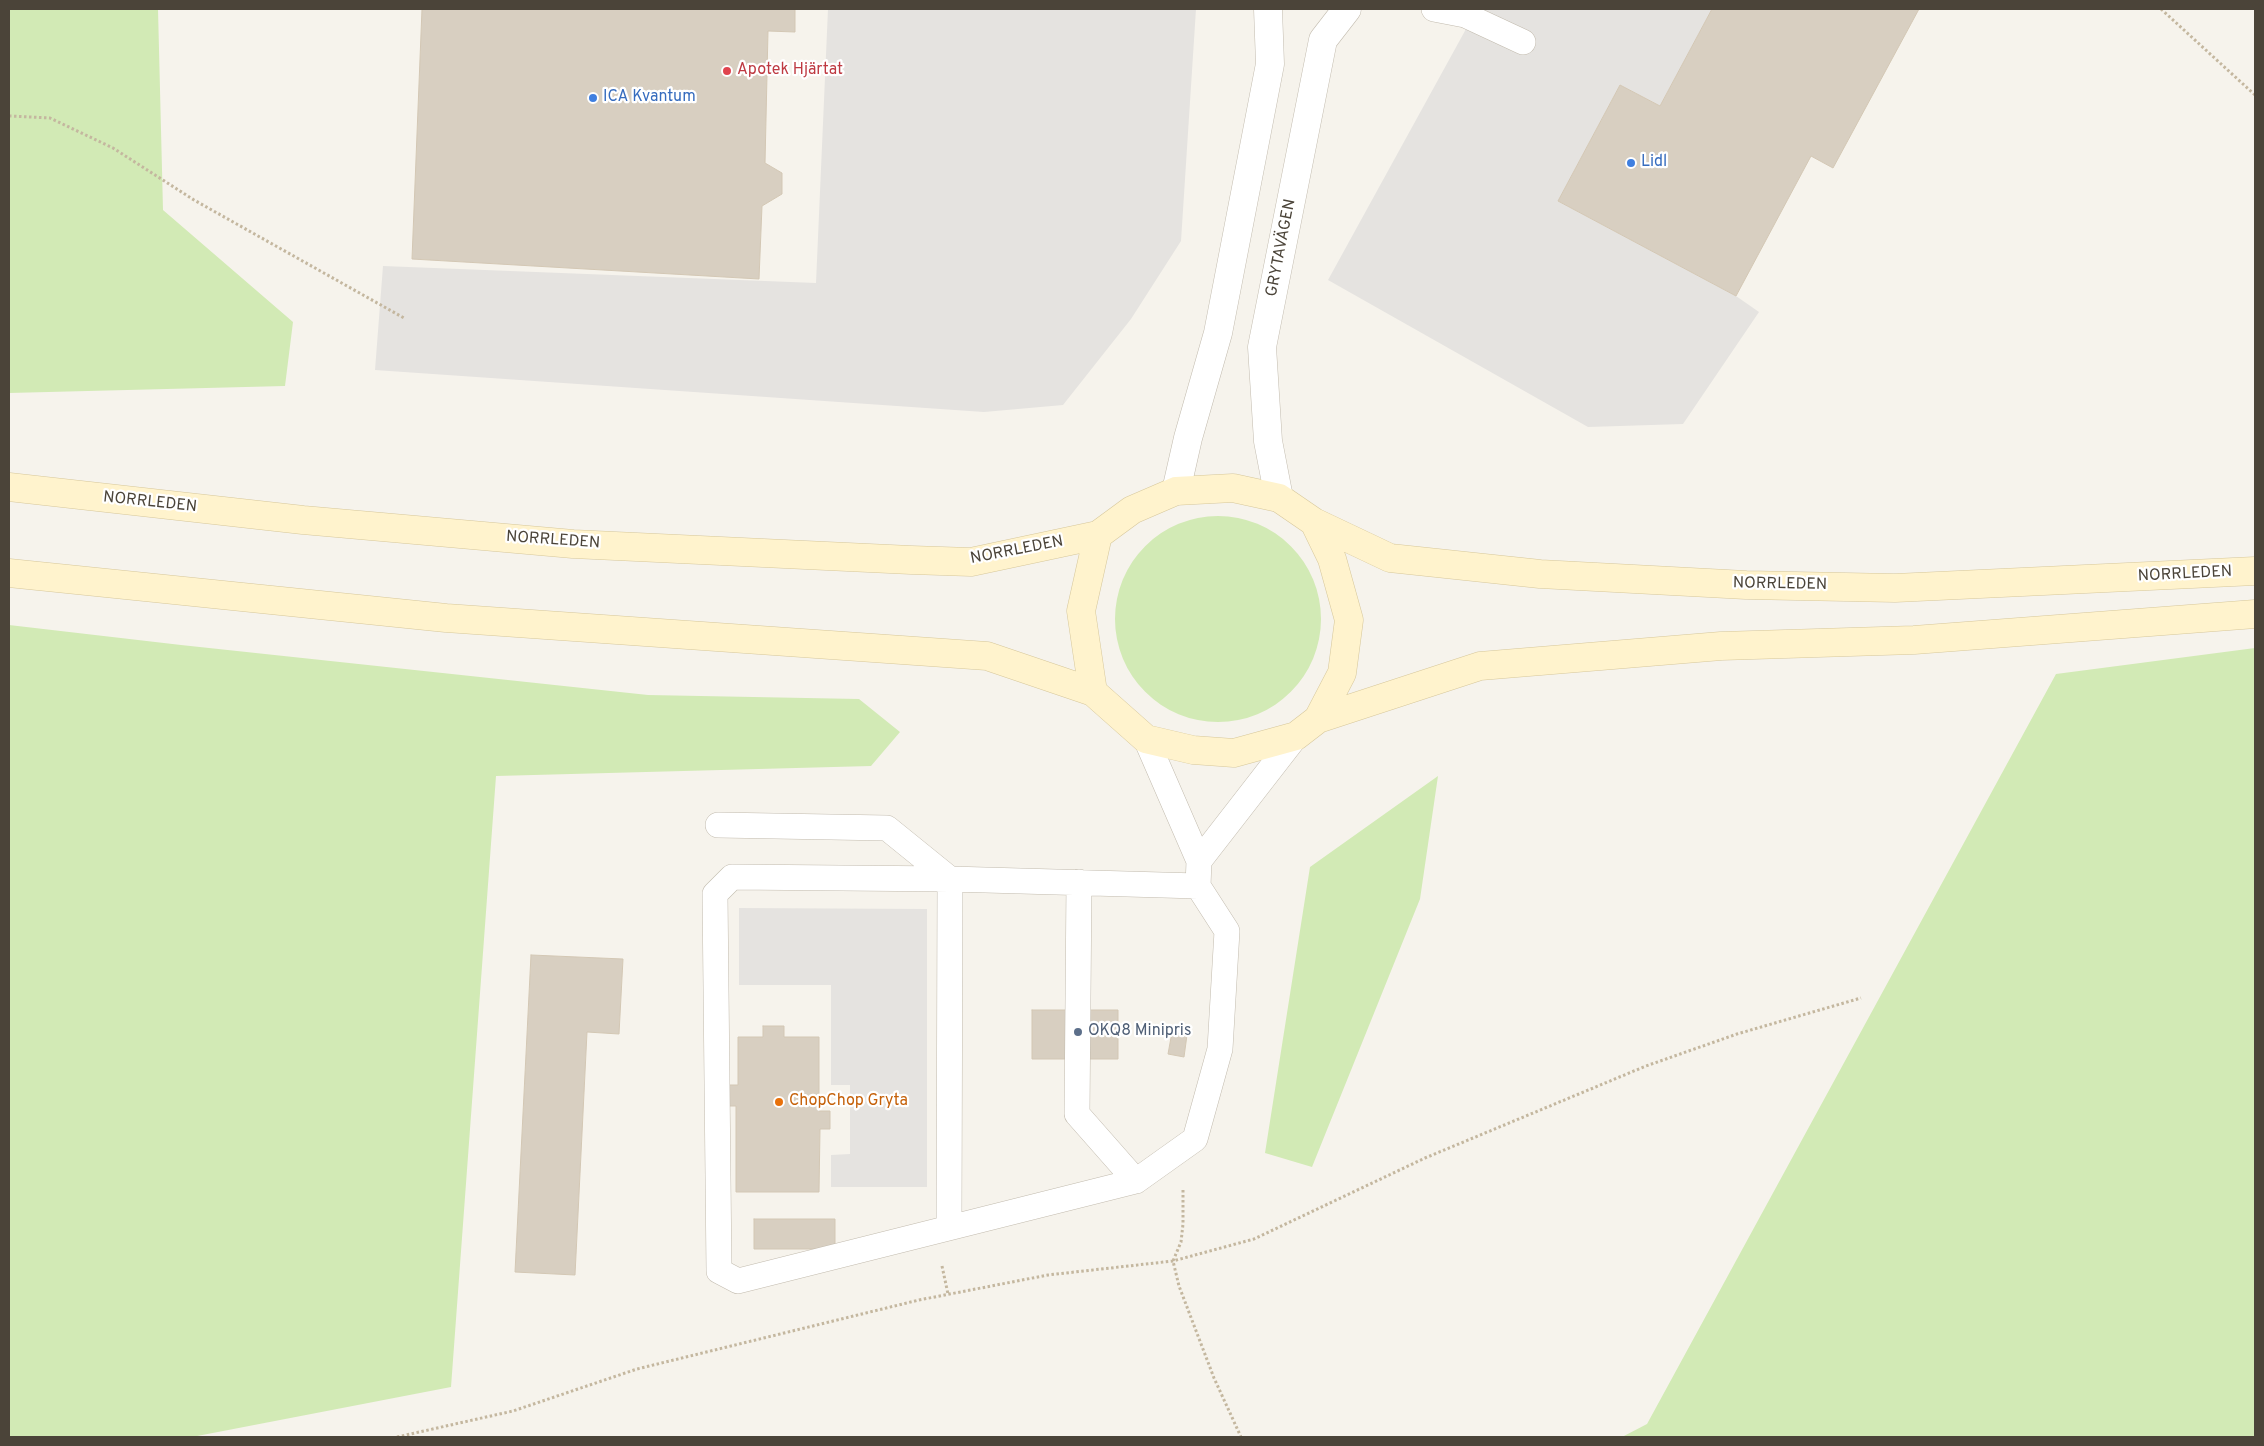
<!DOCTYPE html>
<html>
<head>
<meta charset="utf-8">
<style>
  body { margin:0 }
  #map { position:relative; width:2264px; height:1446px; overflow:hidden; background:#f6f3ec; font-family:Overpass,sans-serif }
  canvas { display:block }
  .frame { position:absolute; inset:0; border:10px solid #4b4439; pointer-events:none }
</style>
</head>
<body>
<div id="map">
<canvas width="2264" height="1446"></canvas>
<div class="frame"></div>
</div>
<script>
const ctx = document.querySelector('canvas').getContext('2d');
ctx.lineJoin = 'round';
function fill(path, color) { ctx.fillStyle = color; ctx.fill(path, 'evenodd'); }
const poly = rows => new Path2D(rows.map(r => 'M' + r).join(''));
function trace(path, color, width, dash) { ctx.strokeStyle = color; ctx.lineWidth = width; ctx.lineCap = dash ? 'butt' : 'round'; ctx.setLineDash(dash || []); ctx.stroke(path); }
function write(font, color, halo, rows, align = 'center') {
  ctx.font = font + ' Overpass,sans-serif'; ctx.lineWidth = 4.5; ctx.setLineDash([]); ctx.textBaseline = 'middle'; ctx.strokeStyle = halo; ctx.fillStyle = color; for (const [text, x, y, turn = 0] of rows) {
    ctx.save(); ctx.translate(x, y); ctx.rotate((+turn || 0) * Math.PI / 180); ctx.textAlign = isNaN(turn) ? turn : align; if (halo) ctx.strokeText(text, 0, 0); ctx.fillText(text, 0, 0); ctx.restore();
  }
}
const green = poly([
  [9,9,158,9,163,210,293,322,285,386,9,393],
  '1115 619a103 103 0 1 1 206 0a103 103 0 1 1-206 0Z',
  [9,625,181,645,648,695,859,699,900,732,871,766,496,776,451,1387,192,1437,9,1437],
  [2255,648,2255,1437,1622,1437,1647,1424,2056,674],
  [1438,776,1420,899,1312,1167,1265,1153,1310,867]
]);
const parking = poly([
  [828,9,1196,9,1181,241,1131,319,1063,405,984,412,375,370,383,266,816,283],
  [1477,9,1712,9,1660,106,1620,85,1558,201,1736,296,1759,312,1683,424,1588,427,1328,280],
  [739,908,927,909,927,1187,831,1187,831,1155,850,1154,850,1085,831,1085,831,985,739,985]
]);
const building = poly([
  [422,9,795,9,795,32,768,31,765,163,782,173,782,194,762,206,759,279,412,259,422,9],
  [1712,9,1919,9,1833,168,1811,156,1736,296,1558,201,1620,85,1660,106,1712,9],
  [531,955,623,959,619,1034,587,1032,575,1275,515,1272,531,955],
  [1032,1010,1118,1010,1118,1059,1032,1059,1032,1010],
  [763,1026,784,1026,784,1037,819,1037,819,1111,830,1111,830,1129,820,1129,819,1192,736,1192,736,1106,729,1106,729,1085,738,1085,738,1037,763,1037,763,1026],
  [1172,1032,1187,1035,1184,1057,1168,1054,1172,1032],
  [754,1219,835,1219,835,1249,754,1249,754,1219]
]);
const path = poly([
  [2161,9,2255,95],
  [9,116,50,118,113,148,194,200,404,318],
  [1183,1190,1183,1224,1181,1242,1173,1261,1179,1286,1214,1378,1241,1437],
  [942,1266,948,1294],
  [397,1437,513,1411,637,1369,919,1300,1048,1275,1173,1261,1254,1239,1425,1158,1646,1066,1737,1034,1861,998]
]);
const service = poly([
  [1434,9,1465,15,1523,42],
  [718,825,887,828,950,879,1198,886,1199,861,1146,739],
  [1199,861,1296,736],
  [1079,882,1077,1114,1136,1181],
  [949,1227,950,879,732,877,715,894,719,1271,738,1281,1136,1181,1195,1139,1220,1049,1227,931,1198,886]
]);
const tertiary = poly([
  [1176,491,1188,438,1218,333,1270,64,1268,9],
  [1279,498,1268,441,1262,347,1323,40,1347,9]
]);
const secondary = poly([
  [9,487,303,520,573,544,911,560,971,562,1098,535],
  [1233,488,1279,498,1314,522,1332,559,1349,620,1342,673,1318,719,1296,736,1234,753,1193,750,1146,739,1093,692,1081,611,1098,535,1132,510,1176,491,1233,488],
  [1314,522,1390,558,1540,574,1746,585,1895,588,2255,571],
  [9,573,446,618,987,656,1093,692],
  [1318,719,1480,666,1721,646,1914,640,2255,614]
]);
const markers = [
  [727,71,5,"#e0444e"],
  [593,98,5,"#3f7fe0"],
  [1631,163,5,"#3f7fe0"],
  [1078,1032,5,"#5c6f8a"],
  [779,1102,5,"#e8710a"]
];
const healthNames = [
  ["Apotek Hjärtat",737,71]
];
const shopNames = [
  ["ICA Kvantum",603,98],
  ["Lidl",1641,163]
];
const streetNames = [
  ["GRYTAVÄGEN",1282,248,-79],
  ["NORRLEDEN",150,503,6],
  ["NORRLEDEN",553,541,4],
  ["NORRLEDEN",1017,551,-11],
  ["NORRLEDEN",2185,575,-3],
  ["NORRLEDEN",1780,585,1]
];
const serviceNames = [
  ["OKQ8 Minipris",1088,1032]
];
const foodNames = [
  ["ChopChop Gryta",789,1102]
];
fill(green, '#d2eab5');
fill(parking, '#e5e3e0');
fill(building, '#d8cfc1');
trace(building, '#d3c7b4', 1);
trace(service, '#c2bbae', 26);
trace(tertiary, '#c2bbae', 29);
trace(secondary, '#d6c79b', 29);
trace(path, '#c4b79f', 3, [2.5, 2.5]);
trace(service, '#fff', 25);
trace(tertiary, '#fff', 28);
trace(secondary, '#fff3cd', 28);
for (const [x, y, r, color] of markers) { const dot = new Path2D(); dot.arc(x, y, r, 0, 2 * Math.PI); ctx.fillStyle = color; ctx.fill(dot); trace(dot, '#fff', 2); }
write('16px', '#be3a42', '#fff', healthNames, 'left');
write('16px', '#366cbe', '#fff', shopNames, 'left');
write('16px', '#4b4439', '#fff', streetNames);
write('16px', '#4e5e75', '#fff', serviceNames, 'left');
write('16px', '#c56008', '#fff', foodNames, 'left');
</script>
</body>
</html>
